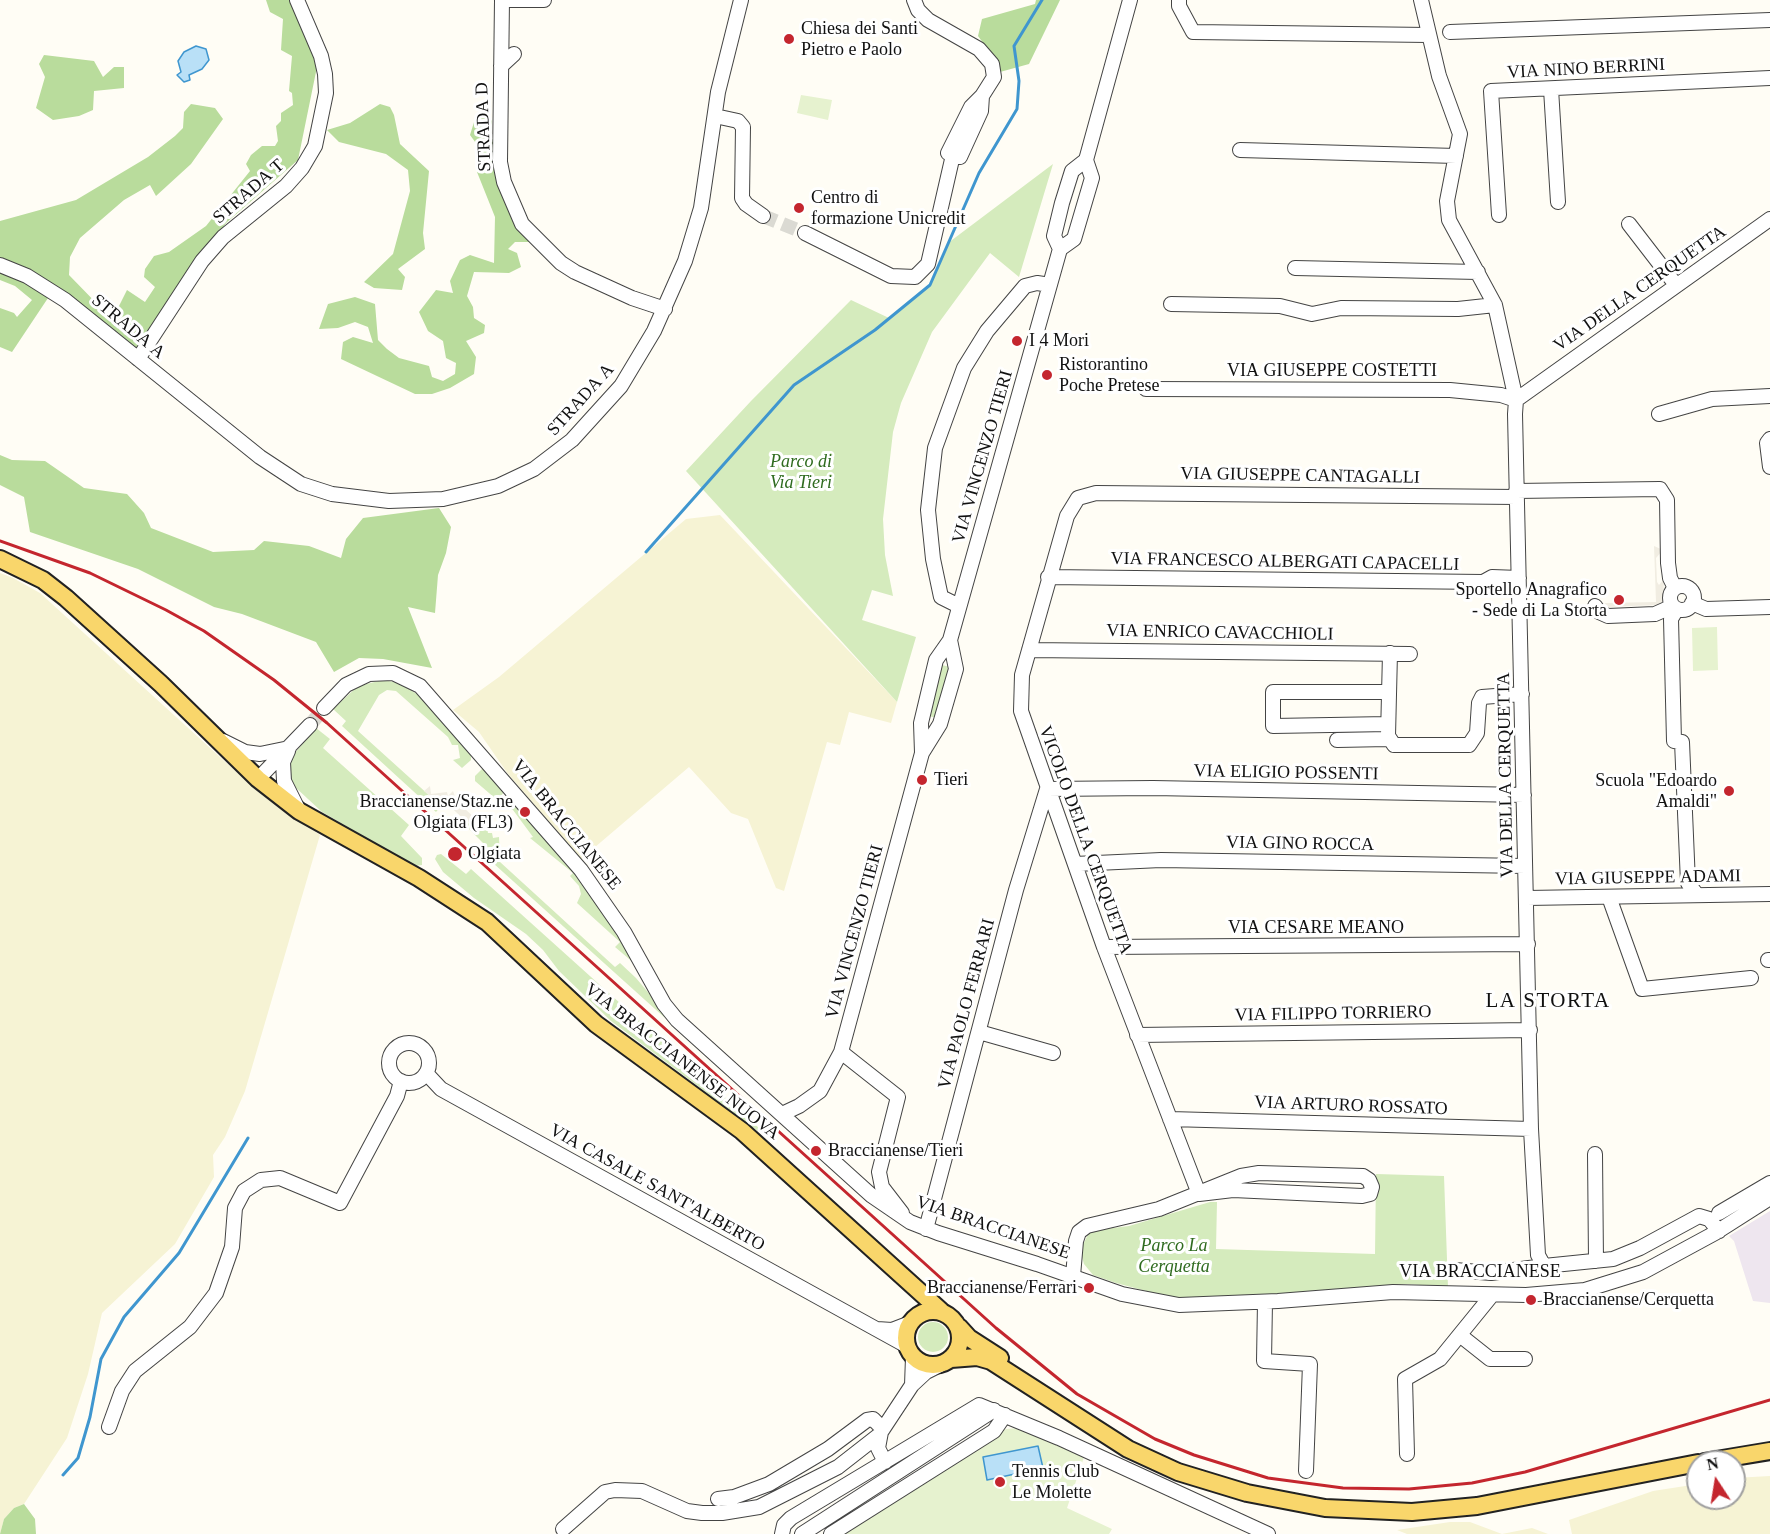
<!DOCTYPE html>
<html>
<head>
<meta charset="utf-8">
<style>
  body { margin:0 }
  #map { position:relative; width:1770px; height:1534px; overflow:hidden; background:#fffdf5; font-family:"Times New Roman",serif }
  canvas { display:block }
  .north { position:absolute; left:1686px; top:1450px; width:60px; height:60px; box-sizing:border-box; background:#fff; border:2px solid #a0a0a0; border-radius:50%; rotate:348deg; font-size:16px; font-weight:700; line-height:24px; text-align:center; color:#111 }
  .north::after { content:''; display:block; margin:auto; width:21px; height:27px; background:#c4262e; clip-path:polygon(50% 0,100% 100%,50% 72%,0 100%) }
</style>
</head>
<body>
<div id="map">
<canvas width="1770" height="1534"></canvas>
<div class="north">N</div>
</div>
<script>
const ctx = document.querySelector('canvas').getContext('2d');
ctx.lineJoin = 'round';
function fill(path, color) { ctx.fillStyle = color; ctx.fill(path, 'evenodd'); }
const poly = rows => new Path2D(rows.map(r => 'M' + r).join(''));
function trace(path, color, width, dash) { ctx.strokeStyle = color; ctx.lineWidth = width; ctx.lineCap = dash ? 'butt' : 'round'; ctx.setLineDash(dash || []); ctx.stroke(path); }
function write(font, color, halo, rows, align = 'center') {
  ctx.font = font + ' "Times New Roman",serif'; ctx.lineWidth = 6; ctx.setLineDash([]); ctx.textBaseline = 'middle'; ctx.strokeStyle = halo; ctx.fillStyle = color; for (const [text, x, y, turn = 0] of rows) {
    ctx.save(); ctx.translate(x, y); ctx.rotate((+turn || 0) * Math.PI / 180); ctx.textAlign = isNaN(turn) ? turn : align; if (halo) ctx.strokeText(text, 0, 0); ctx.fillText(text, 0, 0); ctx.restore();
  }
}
const industrial = poly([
  [1770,1211,1770,1303,1753,1301,1734,1241,1729,1236]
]);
const farmland = poly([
  [720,515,897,702,891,723,849,712,840,745,827,742,784,891,776,888,748,819,731,813,689,767,581,859,508,774,479,732,453,710,499,677,686,519],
  [0,573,13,578,40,593,254,788,320,835,245,1091,225,1137,213,1155,214,1177,175,1244,102,1313,88,1374,67,1438,24,1504,14,1508,4,1519,0,1534],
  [1770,1476,1770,1534,1572,1534,1569,1520,1653,1491,1698,1484,1698,1498,1734,1498,1734,1478],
  [1450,1522,1470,1522,1502,1534,1532,1528,1548,1534,1407,1534,1397,1530]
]);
const green = poly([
  [1053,164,1019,277,990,253,932,332,901,403,893,432,883,519,885,555,893,596,872,590,862,620,916,637,897,702,686,471,751,401,851,300,889,318,930,285,948,243],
  [942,665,950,667,936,717,932,717,929,715],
  [383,680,399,683,420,696,471,755,471,760,462,768,453,760,460,758,458,745,452,745,448,737,396,691,387,690,379,695,358,731,441,806,436,812,342,726,346,721,333,709,358,686],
  [316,728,330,739,323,748,409,825,401,836,422,858,422,865,415,866,322,812,294,786,290,781,289,760],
  [483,768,505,791,499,798,496,799,475,781,475,776],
  [513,801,577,871,611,919,635,964,615,947,620,942,577,903,581,894,579,886,570,876,573,873,530,838,533,837,513,810,508,810,508,804],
  [474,817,486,823,488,833,492,833,493,838,499,837,500,862,615,967,620,963,636,978,652,997,665,1018,483,854,488,848,466,826],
  [441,854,466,874,471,869,760,1129,758,1131,611,1021,559,971,543,950,526,934,474,898,443,872,435,859,437,855],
  [1376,1174,1444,1176,1448,1287,1407,1284,1184,1301,1116,1283,1093,1275,1084,1264,1080,1250,1090,1231,1129,1226,1210,1202,1217,1202,1216,1249,1375,1254],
  '918 1337a15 15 0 1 1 30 0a15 15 0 1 1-30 0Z'
]);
const forest = poly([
  [266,0,292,0,318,62,298,160,226,223,134,351,54,289,12,352,0,347,0,308,14,313,17,317,32,300,15,286,0,280,0,221,76,200,148,157,175,136,183,128,184,112,191,104,215,108,223,119,191,164,156,196,150,185,124,200,80,238,70,257,69,275,105,312,116,312,127,290,145,302,155,287,144,277,145,269,154,256,169,252,206,226,250,171,246,164,251,155,262,146,275,146,278,141,276,126,281,121,281,113,293,105,292,93,289,91,292,56,281,50,283,19,270,12],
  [1036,0,1060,0,1029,64,1000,72,995,59,978,36,982,19,1035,4],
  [44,55,94,61,103,77,114,67,124,67,124,88,94,91,93,110,79,116,53,120,36,108,45,77,39,64],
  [380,104,390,107,394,115,400,144,429,171,423,233,425,249,398,269,405,277,402,290,374,288,364,282,393,254,410,191,408,170,386,154,339,142,327,130,350,123],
  [485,113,492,121,491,134,513,221,531,242,515,242,508,249,517,253,521,267,509,273,474,272,467,296,473,307,474,318,485,325,484,333,466,341,476,357,474,374,450,388,432,394,415,394,341,359,343,342,353,337,373,343,368,327,355,322,338,328,319,329,328,304,355,297,375,304,378,340,387,349,399,358,429,366,432,377,443,381,455,374,456,363,446,358,443,341,428,331,419,312,436,290,453,293,450,281,460,260,470,255,494,263,495,217,477,172,481,150,470,135,475,119],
  [0,455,12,460,45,461,84,488,127,494,144,513,151,528,213,552,254,550,264,541,309,546,341,558,346,539,363,518,439,508,451,527,446,553,438,575,435,613,408,607,432,668,383,659,359,658,334,672,316,642,242,614,214,607,138,569,30,532,24,497,0,485],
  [24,1504,35,1519,36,1534,0,1534,4,1519,14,1508]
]);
const pitch = poly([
  [801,95,832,100,828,120,797,113],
  [1717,627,1718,670,1693,671,1692,628],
  [1018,1428,1084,1457,1067,1508,1112,1529,1109,1534,845,1534,1006,1429]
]);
const plaza = poly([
  [1654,546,1663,550,1656,558,1657,582,1659,585,1664,579,1663,602,1657,605,1606,607,1605,603,1656,602],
  [430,786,431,794,447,792,448,796,453,791,457,802,474,817,468,823,445,802,441,806,424,791]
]);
const water = poly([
  [196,46,206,49,209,60,202,69,189,75,190,80,184,82,177,75,181,72,178,61,184,52,196,46],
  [1038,1446,1043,1468,987,1480,983,1457,1038,1446]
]);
const stream = poly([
  [646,552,794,385,875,330,930,285,979,173,1017,109,1019,81,1014,46,1042,0],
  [63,1475,78,1458,90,1417,101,1359,124,1317,179,1253,248,1138]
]);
const minorTunnel = poly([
  [763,216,805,233],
  [310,725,324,708]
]);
const minor = poly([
  [502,0,500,162,504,182,522,224,561,263,575,272,632,298,665,309],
  [502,0,544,0],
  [914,0,918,10,928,20,979,49,992,64,994,77,982,96,971,107,948,153,960,157,981,111,982,96],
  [1179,0,1179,6,1193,32,1428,35],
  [1421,0,1439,76,1460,134,1447,201,1449,220,1495,305,1516,400],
  [1450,32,1770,20],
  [501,66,514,54],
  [1551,89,1558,202],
  [715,116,738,121,743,127,742,198,746,204,763,216],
  [1240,150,1456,156],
  [1499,215,1491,91,1770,78],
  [1629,224,1676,285],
  [805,233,891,276,915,277,928,264,953,155],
  [1060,249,1054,236,1062,203,1072,171,1086,160,1130,0],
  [0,265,27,276,65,300,260,457,301,484,332,494,389,501,443,499,498,486,534,469,572,440,621,386,654,331,685,261,701,208,718,92,741,0],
  [1295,268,1478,272],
  [1171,304,1280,306,1312,314,1341,308,1458,309,1495,305],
  [138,359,202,261,223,237,286,186,302,168,315,146,326,93,325,74,321,56,297,0],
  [1146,389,1450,390,1501,395,1516,400],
  [1659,414,1712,399,1770,396],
  [1770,439,1767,443,1770,467],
  [1516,491,1660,489,1667,500,1668,563,1670,578,1675,588],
  [1048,577,1483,582,1492,577,1519,578],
  '1670 598a12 12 0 1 1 24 0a12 12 0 1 1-24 0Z',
  [1692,603,1706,609,1770,607],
  [959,606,941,597,933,559,928,510,935,448,964,368,987,331,1025,286,1037,283,1050,285],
  [1595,606,1599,612,1608,616,1655,614,1673,606],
  [1677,609,1671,619,1674,741,1682,742,1688,883,1697,895],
  [1029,650,1410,654],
  [1390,653,1388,736,1394,745,1469,745,1477,733,1479,703,1482,697,1522,694],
  [324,708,346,685,369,674,393,673,420,686,581,870,624,932,664,1004,677,1020,872,1196,910,1222,938,1233,1037,1264,1122,1294,1179,1305,1278,1301,1393,1292,1526,1295,1585,1290,1643,1272,1715,1233,1770,1198],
  [1388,724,1273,726,1273,692,1389,692],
  [1337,740,1388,739],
  [223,741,245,752,260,754,289,748],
  [288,751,283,762,284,781,298,809],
  [922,753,940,724,956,669,950,640],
  [258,779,310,725],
  [1047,789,1153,788,1524,795],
  [1075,864,1161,860,1525,866],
  [1609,897,1642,989,1751,978],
  [1527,898,1770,894],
  [1104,947,1528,944],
  [1768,960,1770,960],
  [979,1032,1053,1053],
  [1137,1035,1530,1030],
  '389 1063a20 20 0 1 1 40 0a20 20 0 1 1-40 0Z',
  [841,1052,898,1097,879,1172,882,1187,902,1213],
  [426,1073,441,1089,907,1346],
  [782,1114,799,1106,820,1091,841,1052,922,753,921,723,936,660,950,640,1060,249,1074,239,1092,178,1086,160],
  [1170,1119,1531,1129],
  [1595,1154,1596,1261],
  [1199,1194,1104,947,1021,711,1022,675,1067,516,1078,498,1096,493,1517,497],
  [1719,1213,1770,1183],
  [926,1229,1016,890,1047,789],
  [1719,1231,1709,1219,1699,1216,1640,1248,1613,1259,1544,1266,1538,1255,1531,1129,1515,414,1516,400,1770,219],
  [1455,1270,1491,1273,1544,1266],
  [1073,1276,1076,1241,1079,1232,1087,1226,1159,1209,1241,1176,1259,1173,1363,1176,1369,1180,1372,1187,1370,1194,1362,1196,1233,1190,1199,1194],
  [1265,1302,1264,1361,1310,1364,1306,1471],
  [877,1329,892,1330,910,1323],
  [1461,1336,1490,1359,1525,1359],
  [912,1385,913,1357],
  [109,1427,122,1391,135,1371,190,1327,216,1293,232,1247,235,1208,244,1191,261,1180,280,1178,340,1203,397,1096,401,1081],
  [1407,1454,1405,1379,1440,1359,1492,1295],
  [885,1462,878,1448,881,1432,912,1385,926,1372,940,1365],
  [718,1499,734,1497,769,1484,828,1449,867,1420,873,1419,883,1429],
  [563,1529,605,1492,615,1490,642,1491,687,1511,702,1513,722,1513,759,1507,838,1467,879,1435],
  [782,1534,784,1525,791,1518,979,1405,1059,1438,1268,1534],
  [802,1534,994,1410],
  [831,1534,994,1431,1005,1415]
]);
const major = poly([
  [0,559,43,580,66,598,161,684,258,779,299,811,419,878,487,922,596,1024,742,1131,941,1311],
  '906 1338a27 27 0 1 1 54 0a27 27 0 1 1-54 0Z',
  [959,1327,969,1338,1000,1358],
  [951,1359,977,1357,991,1361,1128,1449,1178,1472,1247,1493,1325,1508,1412,1512,1477,1506,1698,1463],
  [1704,1462,1770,1451]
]);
const rail = poly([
  [0,541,90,573,166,610,204,631,274,680,327,723,996,1328,1077,1394,1155,1439,1194,1455,1268,1478,1343,1488,1409,1489,1472,1483,1525,1472,1770,1400]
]);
const markers = [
  [789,39,6,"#c4262e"],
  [799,208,6,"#c4262e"],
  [1017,341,6,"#c4262e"],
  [1047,375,6,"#c4262e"],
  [1619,600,6,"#c4262e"],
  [922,780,6,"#c4262e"],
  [1729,791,6,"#c4262e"],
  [525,812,6,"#c4262e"],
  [455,854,8,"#c4262e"],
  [816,1151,6,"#c4262e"],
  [1089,1288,6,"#c4262e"],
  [1531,1300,6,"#c4262e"],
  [1000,1482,6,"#c4262e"]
];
const poiNames = [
  ["Chiesa dei Santi",801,29],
  ["Pietro e Paolo",801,50],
  ["Centro di",811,198],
  ["formazione Unicredit",811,219],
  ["I 4 Mori",1029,341],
  ["Ristorantino",1059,365],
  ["Poche Pretese",1059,386],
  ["Sportello Anagrafico",1607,590,"right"],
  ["- Sede di La Storta",1607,611,"right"],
  ["Tieri",934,780],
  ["Scuola \"Edoardo",1717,781,"right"],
  ["Amaldi\"",1717,802,"right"],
  ["Braccianense/Staz.ne",513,802,"right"],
  ["Olgiata (FL3)",513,823,"right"],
  ["Olgiata",468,854],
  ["Braccianense/Tieri",828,1151],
  ["Braccianense/Ferrari",1077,1288,"right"],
  ["Braccianense/Cerquetta",1543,1300],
  ["Tennis Club",1012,1472],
  ["Le Molette",1012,1493]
];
const streetNames = [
  ["VIA NINO BERRINI",1586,69,-3],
  ["STRADA D",484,127,-92],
  ["STRADA T",249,192,-41],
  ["VIA DELLA CERQUETTA",1640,289,-35],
  ["STRADA A",128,327,40],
  ["VIA GIUSEPPE COSTETTI",1332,371],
  ["STRADA A",581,400,-48],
  ["VIA VINCENZO TIERI",983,457,-74],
  ["VIA GIUSEPPE CANTAGALLI",1300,476,1],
  ["VIA FRANCESCO ALBERGATI CAPACELLI",1285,562,1],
  ["VIA ENRICO CAVACCHIOLI",1220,633,1],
  ["VIA ELIGIO POSSENTI",1286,773,1],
  ["VIA DELLA CERQUETTA",1506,775,-91],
  ["VIA BRACCIANESE",566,825,51],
  ["VICOLO DELLA CERQUETTA",1085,840,70],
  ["VIA GINO ROCCA",1300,844,1],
  ["VIA GIUSEPPE ADAMI",1648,878,-1],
  ["VIA CESARE MEANO",1316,928],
  ["VIA VINCENZO TIERI",855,932,-75],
  ["VIA PAOLO FERRARI",967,1004,-75],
  ["VIA FILIPPO TORRIERO",1333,1014,-1],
  ["VIA BRACCIANENSE NUOVA",682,1062,38],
  ["VIA ARTURO ROSSATO",1351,1106,2],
  ["VIA CASALE SANT'ALBERTO",657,1188,29],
  ["VIA BRACCIANESE",993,1228,19],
  ["VIA BRACCIANESE",1480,1272]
];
const parkNames = [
  ["Parco di",801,462],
  ["Via Tieri",801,483],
  ["Parco La",1174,1246],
  ["Cerquetta",1174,1267]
];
const quarterNames = [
  ["LA STORTA",1548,1001]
];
fill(industrial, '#eee6ef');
fill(farmland, '#f6f3d4');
fill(green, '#d5ebbd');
fill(forest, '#b9dc9c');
fill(pitch, '#e6f2cf');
fill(plaza, '#f1ede2');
fill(water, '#b9e0f7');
trace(water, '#3f96cf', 1.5);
trace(stream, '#3f96cf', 3);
trace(minorTunnel, '#dbdad3', 14, [14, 7]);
trace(minor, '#444', 16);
trace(major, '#222', 20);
trace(minor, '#fff', 14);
trace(major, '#f9d66b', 16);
trace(rail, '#c4262e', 3);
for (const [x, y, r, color] of markers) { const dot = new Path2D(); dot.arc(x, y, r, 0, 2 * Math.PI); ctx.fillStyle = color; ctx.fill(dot); trace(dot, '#fff', 2); }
write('18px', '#111', '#fff', poiNames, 'left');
write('18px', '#111', '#fff', streetNames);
write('italic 18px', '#2f6b1f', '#fff', parkNames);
ctx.letterSpacing = '1.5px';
write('21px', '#111', '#fff', quarterNames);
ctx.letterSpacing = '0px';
</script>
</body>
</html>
